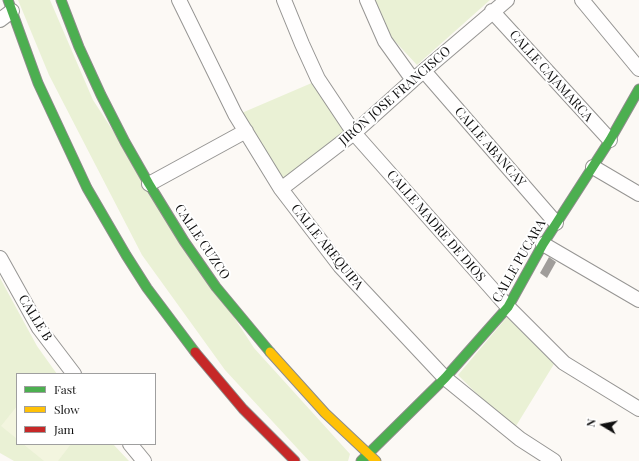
<!DOCTYPE html>
<html>
<head>
<meta charset="utf-8">
<style>
  body { margin:0 }
  #map { position:relative; width:639px; height:461px; overflow:hidden; background:#fcf9f5; font-family:"Playfair Display",serif }
  canvas { display:block }
  .legend { position:absolute; left:16px; top:373px; width:140px; height:72px; box-sizing:border-box; background:#fff; border:1px solid #9f9f9f; margin:0; padding:5px 7px; list-style:none; font-size:12px; color:#101010 }
  .legend li { display:flex; align-items:center; gap:8px; height:20px }
  .legend b { width:20px; border:1px solid #9f9f9f }
  .north { position:absolute; left:583px; top:405px; width:40px; height:40px; -webkit-text-stroke:3px #fff; paint-order:stroke; rotate:280deg; font-size:11px; font-weight:700; line-height:16px; text-align:center; color:#101010 }
  .north::after { content:''; display:block; margin:auto; width:14px; height:18px; background:#101010; clip-path:polygon(50% 0,100% 100%,50% 72%,0 100%) }
</style>
</head>
<body>
<div id="map">
<canvas width="639" height="461"></canvas>
<ul class="legend">
<li><b style="height:5px;background:#4caf50"></b>Fast</li>
<li><b style="height:5px;background:#ffc107"></b>Slow</li>
<li><b style="height:5px;background:#c62828"></b>Jam</li>
</ul>
<div class="north">N</div>
</div>
<script>
const ctx = document.querySelector('canvas').getContext('2d');
ctx.lineJoin = 'round';
function fill(path, color) { ctx.fillStyle = color; ctx.fill(path, 'evenodd'); }
const poly = rows => new Path2D(rows.map(r => 'M' + r).join(''));
function trace(path, color, width, dash) { ctx.strokeStyle = color; ctx.lineWidth = width; ctx.lineCap = dash ? 'butt' : 'round'; ctx.setLineDash(dash || []); ctx.stroke(path); }
function write(font, color, halo, rows, align = 'center') {
  ctx.font = font + ' "Playfair Display",serif'; ctx.lineWidth = 4; ctx.setLineDash([]); ctx.textBaseline = 'middle'; ctx.strokeStyle = halo; ctx.fillStyle = color; for (const [text, x, y, turn = 0] of rows) {
    ctx.save(); ctx.translate(x, y); ctx.rotate((+turn || 0) * Math.PI / 180); ctx.textAlign = isNaN(turn) ? turn : align; if (halo) ctx.strokeText(text, 0, 0); ctx.fillText(text, 0, 0); ctx.restore();
  }
}
const green = poly([
  [18,0,50,0,93,100,254,348,350,454,348,461,309,461,225,370,142,255,49,75],
  [374,0,490,0,417,65,390,36],
  [321,79,359,128,283,190,237,115],
  [0,278,37,346,57,374,17,374,17,444,113,444,129,461,14,461,0,453],
  [507,317,554,364,516,426,485,402,458,375]
]);
const pitch = poly([
  [17,406,17,439,1,426],
  [23,444,71,444,58,461,44,461]
]);
const building = poly([
  [549,257,556,262,547,278,540,273]
]);
const street = poly([
  [179,0,235,114,281,189,340,266,445,378,520,439,554,461],
  [284,0,302,44,318,79,354,133,508,307,564,363,639,409],
  [367,0,385,41,413,80],
  [582,0,639,69],
  [492,11,610,140],
  [0,20,12,11],
  [424,71,556,223],
  [593,167,639,194],
  [149,184,246,131],
  [281,189,354,133,413,80,507,0],
  [543,244,639,300],
  [0,258,39,328,74,374],
  [130,444,144,461]
]);
const fast = poly([
  [8,0,38,83,87,188,126,255,147,288,195,352],
  [61,0,79,47,101,95,125,142,149,184,184,241,216,287,270,352],
  [361,461,445,378,508,307,543,244,610,140,639,89]
]);
const slow = poly([
  [270,352,325,413,376,461]
]);
const jam = poly([
  [195,352,243,409,295,461]
]);
const streetNames = [
  ["CALLE CAJAMARCA",551,76,48],
  ["JIRÓN JOSE FRANCISCO",395,96,-41],
  ["CALLE ABANCAY",490,147,49],
  ["CALLE MADRE DE DIOS",436,226,49],
  ["CALLE CUZCO",202,242,56],
  ["CALLE AREQUIPA",327,247,51],
  ["CALLE PUCARA",519,261,-60],
  ["CALLE B",35,318,58]
];
fill(green, '#eaf1d5');
fill(pitch, '#f3f5df');
fill(building, '#a09d9a');
trace(street, '#969593', 16);
trace(fast, '#8d8c8a', 11);
trace(slow, '#8d8c8a', 11);
trace(jam, '#8d8c8a', 11);
trace(street, '#fffefe', 14);
trace(fast, '#4caf50', 9);
trace(slow, '#ffc107', 9);
trace(jam, '#c62828', 9);
write('13px', '#101010', '#fff', streetNames);
</script>
</body>
</html>
